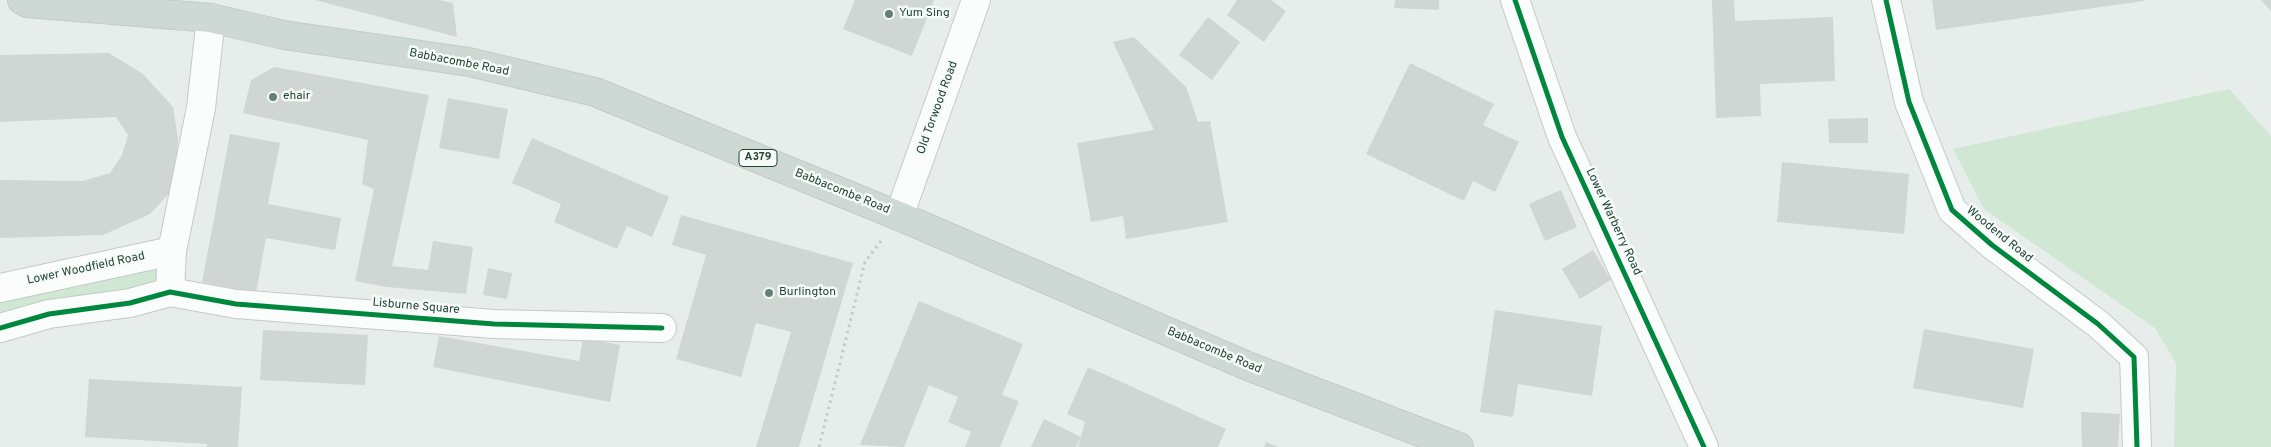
<!DOCTYPE html>
<html>
<head>
<meta charset="utf-8">
<style>
  body { margin:0 }
  canvas { display:block; background:#e7edea }
</style>
</head>
<body>
<canvas width="2271" height="447"></canvas>
<script>
const ctx = document.querySelector('canvas').getContext('2d');
ctx.lineJoin = 'round';
function fill(path, color) { ctx.fillStyle = color; ctx.fill(path, 'evenodd'); }
const poly = rows => new Path2D(rows.map(r => 'M' + r).join(''));
function trace(path, color, width, dash) { ctx.strokeStyle = color; ctx.lineWidth = width; ctx.lineCap = dash ? 'butt' : 'round'; ctx.setLineDash(dash || []); ctx.stroke(path); }
function write(font, color, halo, rows, align = 'center') {
  ctx.font = font + ' Overpass,sans-serif'; ctx.lineWidth = 5; ctx.setLineDash([]); ctx.textBaseline = 'middle'; ctx.strokeStyle = halo; ctx.fillStyle = color; for (const [text, x, y, turn = 0] of rows) {
    ctx.save(); ctx.translate(x, y); ctx.rotate((+turn || 0) * Math.PI / 180); ctx.textAlign = isNaN(turn) ? turn : align; if (halo) ctx.strokeText(text, 0, 0); ctx.fillText(text, 0, 0); ctx.restore();
  }
}
const green = poly([
  [2229,89,2271,136,2271,447,2174,447,2176,363,2155,328,1984,209,1953,149],
  [172,251,170,292,0,328,0,288]
]);
const building = poly([
  [315,0,439,0,453,3,457,37],
  [855,0,934,0,912,56,843,29],
  [1237,0,1271,0,1286,11,1264,42,1227,15],
  [1395,0,1439,0,1439,10,1394,8],
  [1712,0,1734,0,1735,21,1833,17,1835,81,1760,84,1761,116,1716,118],
  [1932,0,2144,0,2144,1,1936,30],
  [2261,0,2271,0,2271,11],
  [1208,17,1240,42,1212,80,1179,55],
  [1134,37,1186,87,1198,122,1210,121,1228,222,1126,239,1123,216,1091,222,1077,143,1154,130,1113,42],
  [109,53,143,74,173,107,178,139,175,187,150,214,103,235,0,238,0,180,83,181,110,173,122,155,128,135,116,117,0,122,0,55],
  [1410,63,1494,104,1483,125,1519,142,1495,192,1473,181,1464,201,1366,154],
  [274,67,429,95,392,266,428,270,433,241,473,247,466,294,387,287,355,281,374,189,362,184,368,140,243,113,251,80],
  [448,98,508,109,499,159,439,148],
  [1868,118,1868,143,1829,143,1828,119],
  [230,134,280,143,268,204,341,218,335,250,266,238,256,293,202,282],
  [532,138,669,197,652,237,627,226,617,249,554,222,561,204,512,183],
  [1782,162,1909,174,1904,234,1777,222],
  [1561,190,1577,227,1545,241,1529,204],
  [681,215,853,263,799,447,756,447,791,332,756,323,741,377,676,359,706,255,672,245],
  [1593,250,1611,280,1580,299,1562,269],
  [488,268,512,273,507,299,483,295],
  [919,301,1023,344,1002,395,1019,401,1000,447,965,447,971,432,948,422,958,397,929,385,904,447,860,445],
  [1495,310,1602,326,1592,396,1518,384,1513,417,1480,412],
  [1924,329,2034,349,2023,408,1913,388],
  [263,330,368,335,365,385,260,380],
  [439,336,579,361,583,338,620,345,610,402,433,367],
  [1088,367,1226,429,1218,447,1078,447,1081,437,1076,447,1031,447,1044,419,1081,437,1085,422,1067,414],
  [89,379,242,387,238,447,207,447,207,444,85,437],
  [2081,412,2120,414,2118,447,2082,447],
  [1266,442,1279,447,1264,447]
]);
const path = poly([
  [819,447,865,262,881,241]
]);
const street = poly([
  [1515,0,1562,137,1704,447],
  [1886,0,1909,102,1952,210,1992,245,2098,324,2134,357,2137,447],
  [899,216,976,0],
  [0,288,172,251],
  [170,292,236,304,494,324,662,328]
]);
const secondary = poly([
  [0,328,49,314,130,303,170,292,172,251,201,108,211,18]
]);
const primary = poly([
  [22,0,27,3,211,18,284,35,469,62,595,92,899,216,1250,367,1459,447]
]);
const cycleway = poly([
  [1515,0,1562,137,1704,447],
  [1886,0,1909,102,1952,210,1992,245,2098,324,2134,357,2137,447],
  [0,328,49,314,130,303,170,292,236,304,494,324,662,328]
]);
const markers = [
  [889,14,5,"#667f75"],
  [273,97,5,"#667f75"],
  [769,293,5,"#667f75"]
];
const shields = [
  [758,158,38]
];
const shieldNames = [
  ["A379",758,158]
];
const poiNames = [
  ["Yum Sing",899,14],
  ["ehair",283,97],
  ["Burlington",779,293]
];
const streetNames = [
  ["Babbacombe Road",459,63,11],
  ["Old Torwood Road",938,108,-70],
  ["Babbacombe Road",842,192,22],
  ["Lower Warberry Road",1613,222,65],
  ["Woodend Road",1999,235,39],
  ["Lower Woodfield Road",86,269,-12],
  ["Lisburne Square",416,307,5],
  ["Babbacombe Road",1214,351,23]
];
fill(green, '#cfe7d3');
fill(building, '#cfd6d3');
trace(street, '#c4cac7', 30);
trace(secondary, '#c2cbc7', 30);
trace(primary, '#c1ccc8', 30);
trace(path, '#c2ccc7', 3, [2.5, 4]);
trace(street, '#fbfcfc', 28);
trace(secondary, '#fbfcfc', 28);
trace(primary, '#ced8d4', 28);
trace(cycleway, '#00873e', 5);
for (const [x, y, r, color] of markers) { const dot = new Path2D(); dot.arc(x, y, r, 0, 2 * Math.PI); ctx.fillStyle = color; ctx.fill(dot); trace(dot, '#f6fbf8', 2); }
for (const [x, y, w] of shields) { const box = new Path2D(); box.roundRect(x - w / 2, y - 8.5, w, 17, 4); ctx.fillStyle = '#f6fbf8'; ctx.fill(box); trace(box, '#214436', 1); }
write('bold 11px', '#214436', null, shieldNames);
write('12px', '#214436', '#f6fbf8', poiNames, 'left');
write('12px', '#214436', '#f6fbf8', streetNames);
</script>
</body>
</html>
